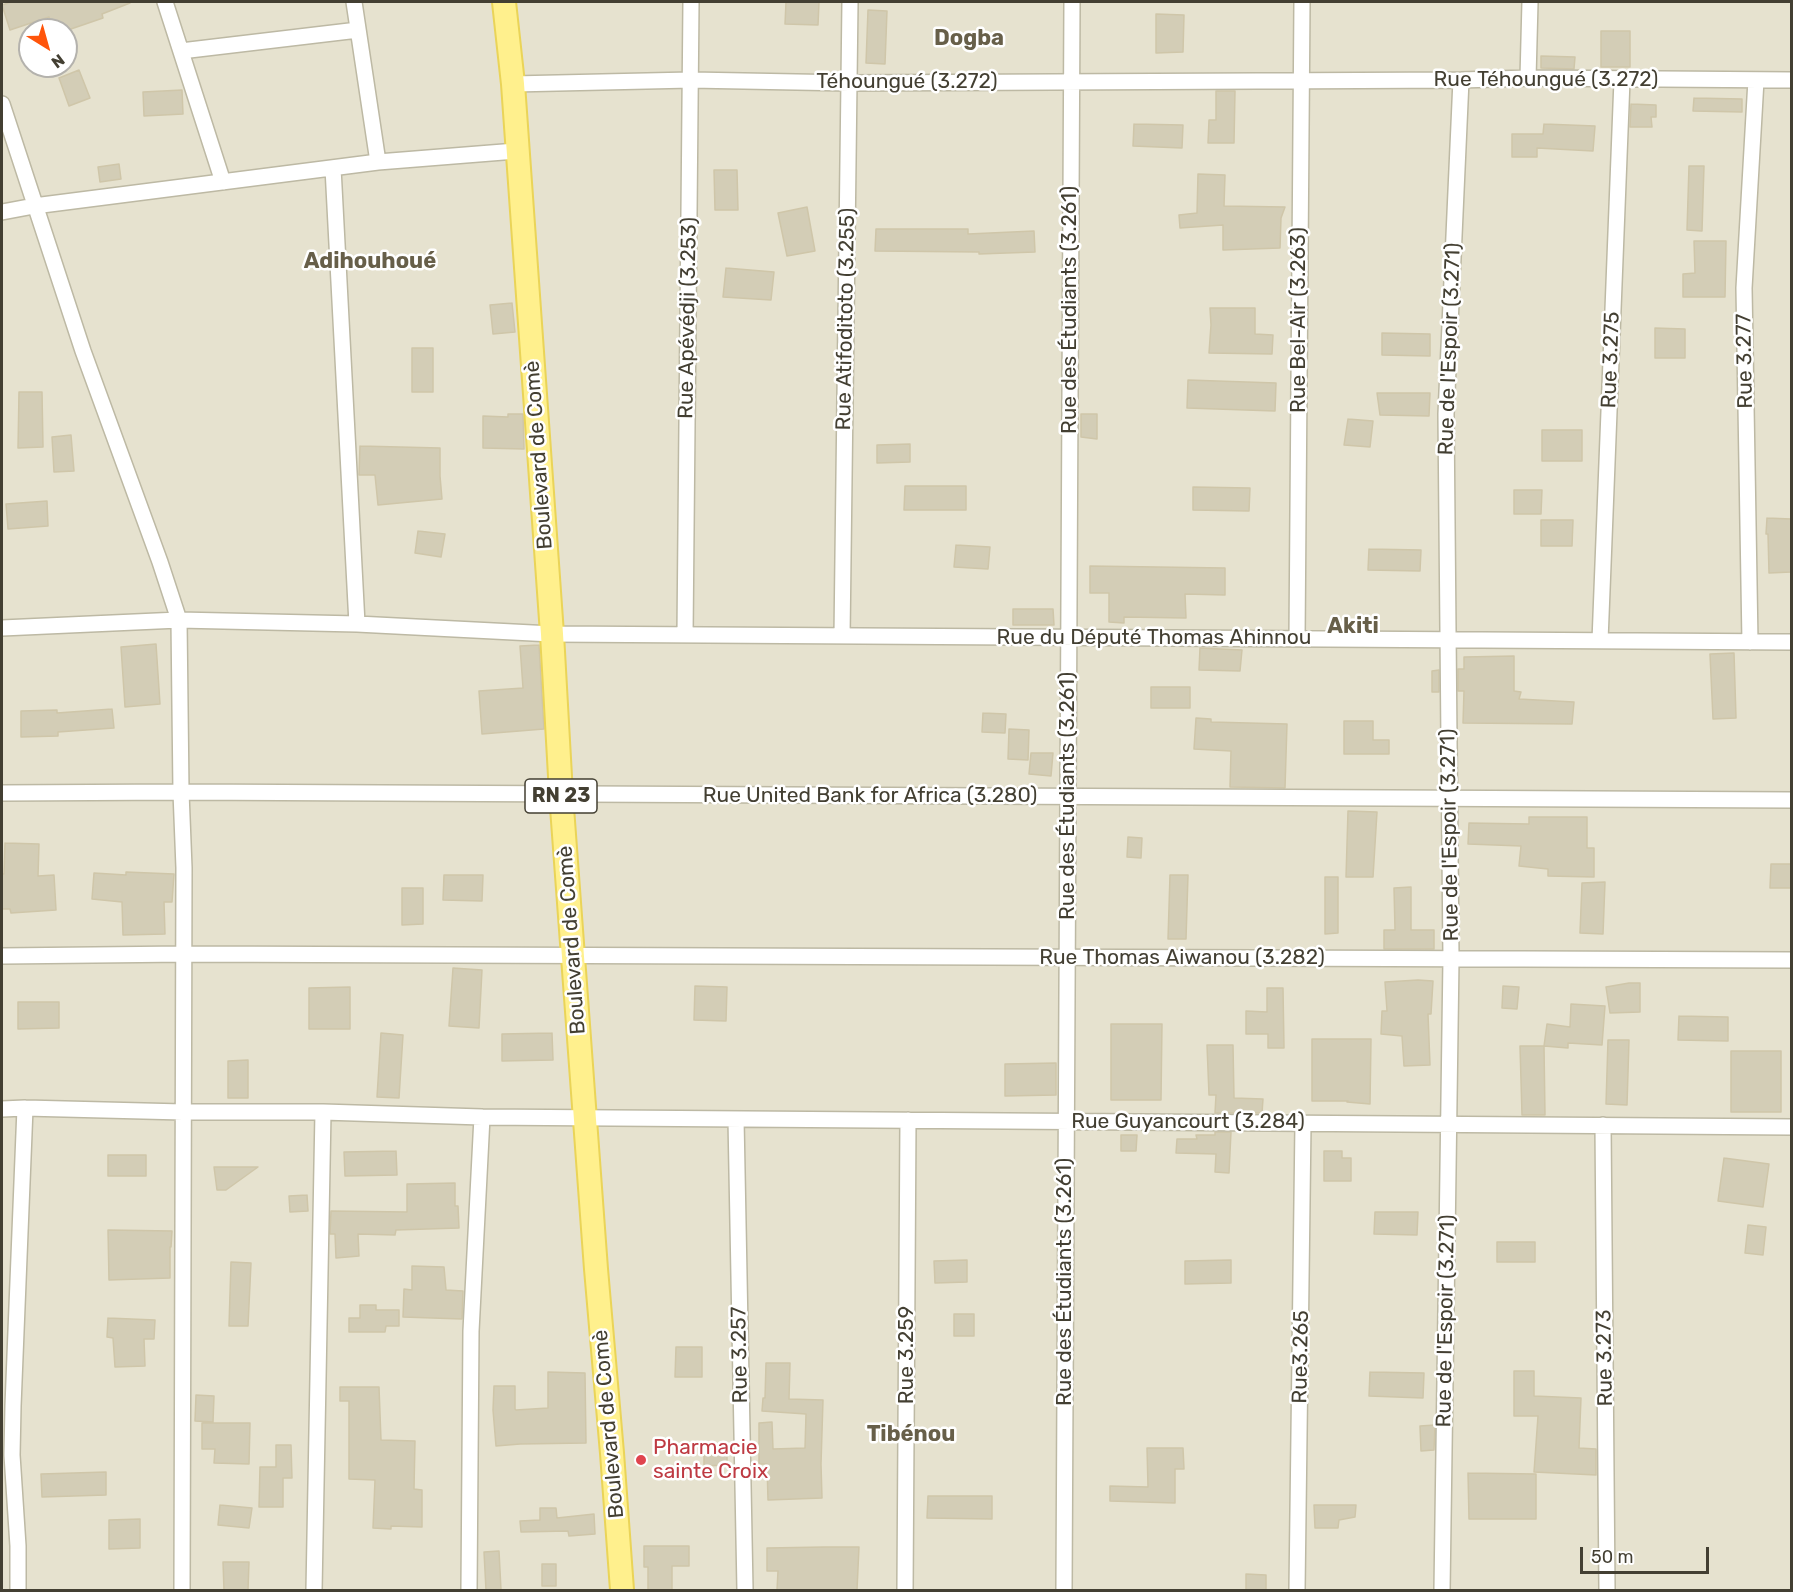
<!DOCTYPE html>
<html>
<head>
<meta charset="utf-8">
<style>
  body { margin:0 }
  #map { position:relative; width:1793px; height:1592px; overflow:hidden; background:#f2efe1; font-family:Rubik,sans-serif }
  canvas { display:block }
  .frame { position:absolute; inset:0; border:3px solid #433f32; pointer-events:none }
  .north { position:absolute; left:18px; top:18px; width:60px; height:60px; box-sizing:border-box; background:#fff; border:2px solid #b4b2ad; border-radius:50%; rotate:143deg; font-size:16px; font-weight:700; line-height:24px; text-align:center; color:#433f32 }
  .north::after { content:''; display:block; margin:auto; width:21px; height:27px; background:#ff550b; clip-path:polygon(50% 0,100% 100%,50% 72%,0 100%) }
  .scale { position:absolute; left:1580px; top:1547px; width:129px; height:27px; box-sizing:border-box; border:3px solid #433f32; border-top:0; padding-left:8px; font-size:18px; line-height:21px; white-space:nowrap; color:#433f32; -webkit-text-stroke:4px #fff; paint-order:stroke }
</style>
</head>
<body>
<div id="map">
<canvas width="1793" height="1592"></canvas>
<div class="frame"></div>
<div class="north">N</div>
<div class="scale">50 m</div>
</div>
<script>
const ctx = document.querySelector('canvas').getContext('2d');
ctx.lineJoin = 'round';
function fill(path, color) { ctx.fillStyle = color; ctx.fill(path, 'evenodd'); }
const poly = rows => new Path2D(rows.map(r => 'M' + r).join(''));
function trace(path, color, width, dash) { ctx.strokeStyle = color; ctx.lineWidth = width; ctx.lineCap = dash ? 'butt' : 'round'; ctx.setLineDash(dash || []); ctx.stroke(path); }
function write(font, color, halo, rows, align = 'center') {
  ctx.font = font + ' Rubik,sans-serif'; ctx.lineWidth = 5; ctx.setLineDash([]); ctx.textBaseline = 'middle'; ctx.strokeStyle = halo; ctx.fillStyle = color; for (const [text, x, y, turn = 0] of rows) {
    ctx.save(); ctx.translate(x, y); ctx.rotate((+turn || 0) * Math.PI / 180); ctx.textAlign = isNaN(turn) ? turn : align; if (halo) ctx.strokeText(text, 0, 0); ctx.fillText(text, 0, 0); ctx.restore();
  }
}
const residential = poly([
  [2,2,1791,2,1791,1590,2,1590],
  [30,30,66,30,66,66,30,66]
]);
const building = poly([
  [11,2,130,2,130,3,102,14,103,18,68,30,53,30,49,17,10,30,2,5,11,2],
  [786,2,819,2,818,25,785,24,786,2],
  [868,10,887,11,885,64,866,63,868,10],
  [1156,14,1184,15,1183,52,1156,53,1156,14],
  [1601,31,1630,31,1630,67,1601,67,1601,31],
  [1541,56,1575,57,1574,69,1541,68,1541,56],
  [79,70,90,98,69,106,59,78,79,70],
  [182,90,183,114,144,116,143,92,182,90],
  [1216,91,1235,91,1234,143,1208,143,1209,120,1216,120,1216,91],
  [1694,98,1742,99,1742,112,1693,111,1694,98],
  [1631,104,1656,105,1656,117,1651,117,1652,127,1630,127,1631,104],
  [1134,124,1183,125,1182,148,1133,146,1134,124],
  [1544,124,1595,126,1593,151,1537,148,1537,157,1512,157,1512,134,1543,134,1544,124],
  [119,164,121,179,100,182,98,167,119,164],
  [1689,166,1704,166,1702,231,1687,230,1689,166],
  [714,170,737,170,738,210,715,210,714,170],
  [1198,174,1225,175,1224,206,1285,207,1281,218,1280,248,1223,250,1223,225,1180,228,1179,215,1197,213,1198,174],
  [807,207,815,251,787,256,778,213,807,207],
  [876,229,968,229,968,234,1034,231,1035,252,979,254,979,252,875,251,876,229],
  [1694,241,1726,241,1725,297,1683,297,1683,274,1695,273,1694,241],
  [726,268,774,272,771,300,723,297,726,268],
  [512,303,515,332,493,334,490,305,512,303],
  [1210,308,1255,308,1255,334,1273,335,1272,354,1209,353,1211,325,1210,308],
  [1655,328,1685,329,1685,358,1655,358,1655,328],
  [1382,333,1430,334,1430,356,1382,355,1382,333],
  [412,348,433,348,433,392,412,392,412,348],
  [1188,380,1276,383,1275,411,1187,408,1188,380],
  [19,392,42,392,43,447,18,448,19,392],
  [1377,393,1430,393,1429,416,1380,415,1377,393],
  [508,414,523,414,524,449,483,448,483,416,508,417,508,414],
  [1081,414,1097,414,1097,439,1081,437,1081,414],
  [1348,419,1373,421,1370,447,1344,445,1348,419],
  [1542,430,1582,430,1582,461,1542,461,1542,430],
  [71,435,74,471,54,472,52,437,71,435],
  [910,444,910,462,877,463,877,445,910,444],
  [360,446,440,448,440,476,442,499,378,505,375,475,359,475,360,446],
  [905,486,966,486,966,510,904,510,905,486],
  [1193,487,1250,488,1249,511,1193,510,1193,487],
  [1514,490,1542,490,1541,514,1514,514,1514,490],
  [47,501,48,526,8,529,6,504,47,501],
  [1767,518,1791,519,1791,572,1769,573,1768,534,1766,534,1767,518],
  [1541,520,1573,520,1572,546,1541,546,1541,520],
  [418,531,445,534,441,557,415,553,418,531],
  [956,545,990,547,988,569,954,567,956,545],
  [1369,549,1421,550,1420,571,1368,570,1369,549],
  [1090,566,1225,568,1225,595,1185,594,1186,618,1124,617,1124,623,1109,622,1109,593,1090,593,1090,566],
  [1013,609,1053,609,1054,625,1013,625,1013,609],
  [156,644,160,704,125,707,121,647,156,644],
  [539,645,544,729,482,734,479,691,523,688,520,646,539,645],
  [1200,648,1242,650,1240,671,1199,670,1200,648],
  [1734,653,1736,718,1713,719,1710,654,1734,653],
  [1514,656,1514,691,1521,692,1519,699,1574,702,1572,724,1463,723,1464,691,1458,691,1458,669,1464,669,1464,657,1514,656],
  [1439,670,1439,692,1432,692,1432,671,1439,670],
  [1151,687,1190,687,1190,708,1151,708,1151,687],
  [112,709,114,728,58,732,58,736,21,737,21,711,57,710,57,713,112,709],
  [983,713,1006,714,1005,733,982,732,983,713],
  [1196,718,1211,719,1211,722,1287,724,1285,788,1230,787,1231,751,1194,749,1196,718],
  [1344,721,1373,721,1373,740,1389,740,1389,754,1344,754,1344,721],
  [1009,729,1029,730,1028,760,1008,759,1009,729],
  [1031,753,1053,753,1051,776,1029,774,1031,753],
  [1348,811,1377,812,1373,877,1346,877,1348,811],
  [1529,817,1587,817,1587,848,1594,848,1594,877,1548,876,1548,869,1519,866,1521,846,1468,844,1469,823,1529,824,1529,817],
  [1128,837,1142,838,1141,858,1127,857,1128,837],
  [5,843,39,844,38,876,54,875,56,910,11,913,10,909,2,909,2,874,4,874,5,843],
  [1771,864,1791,864,1791,888,1770,888,1771,864],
  [126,872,174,874,172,902,164,902,165,934,123,935,122,902,92,899,94,873,126,875,126,872],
  [444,875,483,875,482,901,443,900,444,875],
  [1170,875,1188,875,1186,939,1168,939,1170,875],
  [1325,877,1338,877,1338,933,1325,934,1325,877],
  [1605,882,1603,934,1580,933,1582,883,1605,882],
  [1411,887,1411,930,1434,930,1434,949,1384,949,1384,930,1395,930,1394,888,1411,887],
  [402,888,423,888,423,924,402,925,402,888],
  [453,968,482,970,479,1028,449,1026,453,968],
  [1418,980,1433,981,1431,1014,1428,1014,1430,1065,1404,1066,1402,1036,1381,1034,1382,1011,1387,1011,1385,982,1418,980],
  [1629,983,1640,983,1640,1012,1610,1013,1606,987,1629,983],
  [695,986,727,987,726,1021,694,1020,695,986],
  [1503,986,1519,987,1517,1009,1502,1008,1503,986],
  [350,987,350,1029,309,1029,309,988,350,987],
  [1267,988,1283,988,1284,1048,1268,1048,1268,1034,1246,1034,1246,1011,1267,1012,1267,988],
  [18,1002,59,1002,59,1028,18,1029,18,1002],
  [1571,1004,1605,1006,1602,1045,1568,1043,1568,1048,1544,1046,1547,1024,1570,1027,1571,1004],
  [1679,1016,1728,1017,1728,1041,1678,1040,1679,1016],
  [1111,1024,1162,1024,1161,1100,1111,1100,1111,1024],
  [381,1033,403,1035,399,1098,377,1097,381,1033],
  [552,1033,553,1060,502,1061,502,1034,552,1033],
  [1312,1039,1371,1039,1370,1104,1347,1102,1348,1101,1312,1101,1312,1039],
  [1608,1040,1629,1040,1627,1105,1606,1104,1608,1040],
  [1207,1045,1233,1045,1234,1098,1263,1099,1262,1113,1215,1113,1216,1095,1209,1095,1207,1045],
  [1520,1046,1544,1046,1545,1115,1522,1115,1520,1046],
  [1731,1051,1781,1051,1781,1112,1731,1112,1731,1051],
  [248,1060,248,1098,228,1098,228,1061,248,1060],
  [1056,1063,1056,1095,1005,1096,1005,1064,1056,1063],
  [1215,1132,1231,1132,1229,1173,1215,1172,1216,1154,1176,1153,1177,1139,1197,1139,1196,1135,1215,1135,1215,1132],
  [1121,1135,1137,1135,1136,1151,1121,1151,1121,1135],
  [396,1151,397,1175,345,1176,344,1152,396,1151],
  [1324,1151,1342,1151,1342,1158,1351,1158,1351,1181,1324,1181,1324,1151],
  [108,1155,146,1155,146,1176,108,1176,108,1155],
  [1724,1158,1769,1164,1763,1207,1718,1201,1724,1158],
  [214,1167,258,1167,226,1190,217,1190,214,1167],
  [455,1183,455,1206,458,1206,459,1228,396,1230,395,1235,358,1234,359,1256,336,1258,335,1234,330,1234,331,1211,407,1212,407,1184,455,1183],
  [307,1195,308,1211,290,1212,289,1196,307,1195],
  [1375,1212,1418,1212,1417,1235,1374,1234,1375,1212],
  [1748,1225,1766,1227,1763,1255,1745,1253,1748,1225],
  [108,1230,172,1231,171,1247,170,1247,170,1278,109,1280,108,1230],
  [1497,1242,1535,1242,1535,1262,1497,1262,1497,1242],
  [967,1260,967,1282,935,1283,934,1261,967,1260],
  [1231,1260,1231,1283,1185,1284,1185,1261,1231,1260],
  [231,1262,251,1263,248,1326,229,1326,231,1262],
  [412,1266,444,1267,446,1290,463,1291,462,1319,403,1317,404,1289,412,1290,412,1266],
  [360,1305,376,1305,376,1310,399,1310,399,1326,386,1326,385,1332,349,1332,349,1318,360,1318,360,1305],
  [954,1314,974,1314,974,1336,954,1336,954,1314],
  [108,1318,155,1320,154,1339,144,1339,145,1366,115,1367,113,1338,107,1337,108,1318],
  [676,1347,702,1347,702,1377,675,1377,676,1347],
  [766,1363,790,1363,789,1399,823,1400,821,1464,822,1498,768,1500,767,1464,759,1464,759,1423,772,1422,773,1449,805,1448,806,1414,762,1411,763,1398,765,1398,766,1363],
  [1514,1371,1534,1371,1534,1396,1581,1398,1579,1448,1596,1449,1596,1475,1534,1472,1538,1416,1514,1416,1514,1371],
  [548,1372,585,1373,586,1443,520,1444,496,1446,493,1410,494,1386,515,1386,515,1409,516,1410,548,1408,548,1372],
  [1370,1372,1424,1373,1423,1398,1369,1396,1370,1372],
  [340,1387,379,1387,381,1440,415,1441,414,1489,422,1490,422,1527,391,1526,391,1529,373,1528,375,1480,349,1479,349,1401,340,1401,340,1387],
  [196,1395,214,1396,213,1422,195,1421,196,1395],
  [202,1423,250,1423,249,1464,214,1463,215,1449,202,1449,202,1423],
  [1435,1425,1434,1450,1421,1451,1420,1426,1435,1425],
  [276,1445,291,1445,292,1478,283,1478,283,1507,259,1507,260,1467,276,1467,276,1445],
  [1147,1448,1183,1448,1184,1469,1175,1469,1175,1503,1110,1501,1110,1486,1148,1487,1147,1448],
  [704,1452,727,1452,727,1465,704,1466,704,1452],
  [106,1472,106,1495,42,1497,41,1474,106,1472],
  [1468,1473,1536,1474,1536,1519,1469,1519,1468,1473],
  [928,1496,992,1496,992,1519,927,1518,928,1496],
  [220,1505,252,1508,249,1528,218,1525,220,1505],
  [1314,1505,1356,1505,1355,1517,1339,1520,1338,1528,1315,1528,1314,1505],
  [540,1508,556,1508,557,1518,594,1514,595,1534,569,1536,568,1531,521,1532,520,1521,540,1520,540,1508],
  [140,1519,140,1548,109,1549,109,1520,140,1519],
  [644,1546,689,1546,689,1566,672,1566,672,1590,648,1590,648,1567,644,1567,644,1546],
  [825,1547,859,1547,857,1590,777,1590,778,1571,767,1571,767,1548,825,1547],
  [499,1551,501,1590,486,1590,484,1552,499,1551],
  [223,1562,249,1562,248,1590,224,1590,223,1562],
  [542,1564,556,1564,556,1586,542,1586,542,1564],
  [1246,1574,1266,1575,1266,1590,1246,1590,1246,1574]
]);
const minor = poly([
  [165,2,223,182],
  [354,2,378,162],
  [181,51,358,30],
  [1528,78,1530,2],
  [513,84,691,80,849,83,1461,80,1528,78,1792,80],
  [2,104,83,351,160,562,179,620,181,792,184,868,182,1590],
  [333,168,357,624],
  [2,212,34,206,378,162,516,151],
  [2,628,179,620,357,624,552,634,1792,642],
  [685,635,691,2],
  [842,636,850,2],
  [1297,639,1302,2],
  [1600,641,1622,80],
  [1750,642,1744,288,1756,80],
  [2,793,181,792,1792,800],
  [2,956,185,954,1792,960],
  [2,1109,25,1108,183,1112,323,1112,482,1117,1792,1127],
  [736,1119,745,1590],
  [1603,1125,1607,1590],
  [18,1590,18,1546,12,1455,13,1406,25,1108],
  [314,1590,323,1112],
  [469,1590,471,1331,482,1117],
  [905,1590,908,1120],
  [1064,1590,1072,2],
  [1297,1590,1303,1123],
  [1442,1590,1451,959,1446,414,1461,80]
]);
const primary = poly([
  [504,2,513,84,552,634,561,794,596,1269,612,1453,622,1590]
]);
const markers = [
  [641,1460,6,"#e0444e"]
];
const shields = [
  [561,796,72]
];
const shieldNames = [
  ["RN 23",561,796]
];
const streetNames = [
  ["Rue Téhoungué (3.272)",1546,80],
  ["Téhoungué (3.272)",907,82],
  ["Rue des Étudiants (3.261)",1070,310,-90],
  ["Rue Apévédji (3.253)",688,318,-89],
  ["Rue Atifoditoto (3.255)",846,319,-89],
  ["Rue Bel-Air (3.263)",1299,320,-90],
  ["Rue de l'Espoir (3.271)",1450,349,-88],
  ["Rue 3.275",1611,360,-88],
  ["Rue 3.277",1745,361,-91],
  ["Boulevard de Comè",539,455,-94],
  ["Rue du Député Thomas Ahinnou",1154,638],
  ["Rue United Bank for Africa (3.280)",870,796],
  ["Rue des Étudiants (3.261)",1068,796,-90],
  ["Rue de l'Espoir (3.271)",1450,835,-91],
  ["Boulevard de Comè",572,940,-94],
  ["Rue Thomas Aiwanou (3.282)",1182,958],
  ["Rue Guyancourt (3.284)",1188,1122],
  ["Rue des Étudiants (3.261)",1065,1282,-90],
  ["Rue de l'Espoir (3.271)",1446,1321,-89],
  ["Rue 3.257",740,1355,-91],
  ["Rue 3.259",907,1355,-90],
  ["Rue3.265",1301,1357,-89],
  ["Rue 3.273",1605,1358,-91],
  ["Boulevard de Comè",609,1424,-95]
];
const healthNames = [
  ["Pharmacie",653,1448],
  ["sainte Croix",653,1472]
];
const neighbourhoodNames = [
  ["Dogba",969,39],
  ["Adihouhoué",370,262],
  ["Akiti",1353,627],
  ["Tibénou",911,1435]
];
fill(residential, '#e6e2cf');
fill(building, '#d3cdb6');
trace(building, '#cfc6a9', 1.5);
trace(minor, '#bdb9a4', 18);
trace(primary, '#ead458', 26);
trace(minor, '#fff', 15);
trace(primary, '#fff08d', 22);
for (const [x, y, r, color] of markers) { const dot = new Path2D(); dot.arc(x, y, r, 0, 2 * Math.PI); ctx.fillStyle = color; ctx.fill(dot); trace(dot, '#fff', 2); }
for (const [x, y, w] of shields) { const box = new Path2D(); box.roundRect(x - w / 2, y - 17, w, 34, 4.5); ctx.fillStyle = '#fff'; ctx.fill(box); trace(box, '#433f32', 1.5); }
write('bold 20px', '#433f32', null, shieldNames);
write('21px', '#433f32', '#fff', streetNames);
write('21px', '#be3a42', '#fff', healthNames, 'left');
write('bold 22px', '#675f49', '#fff', neighbourhoodNames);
</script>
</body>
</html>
